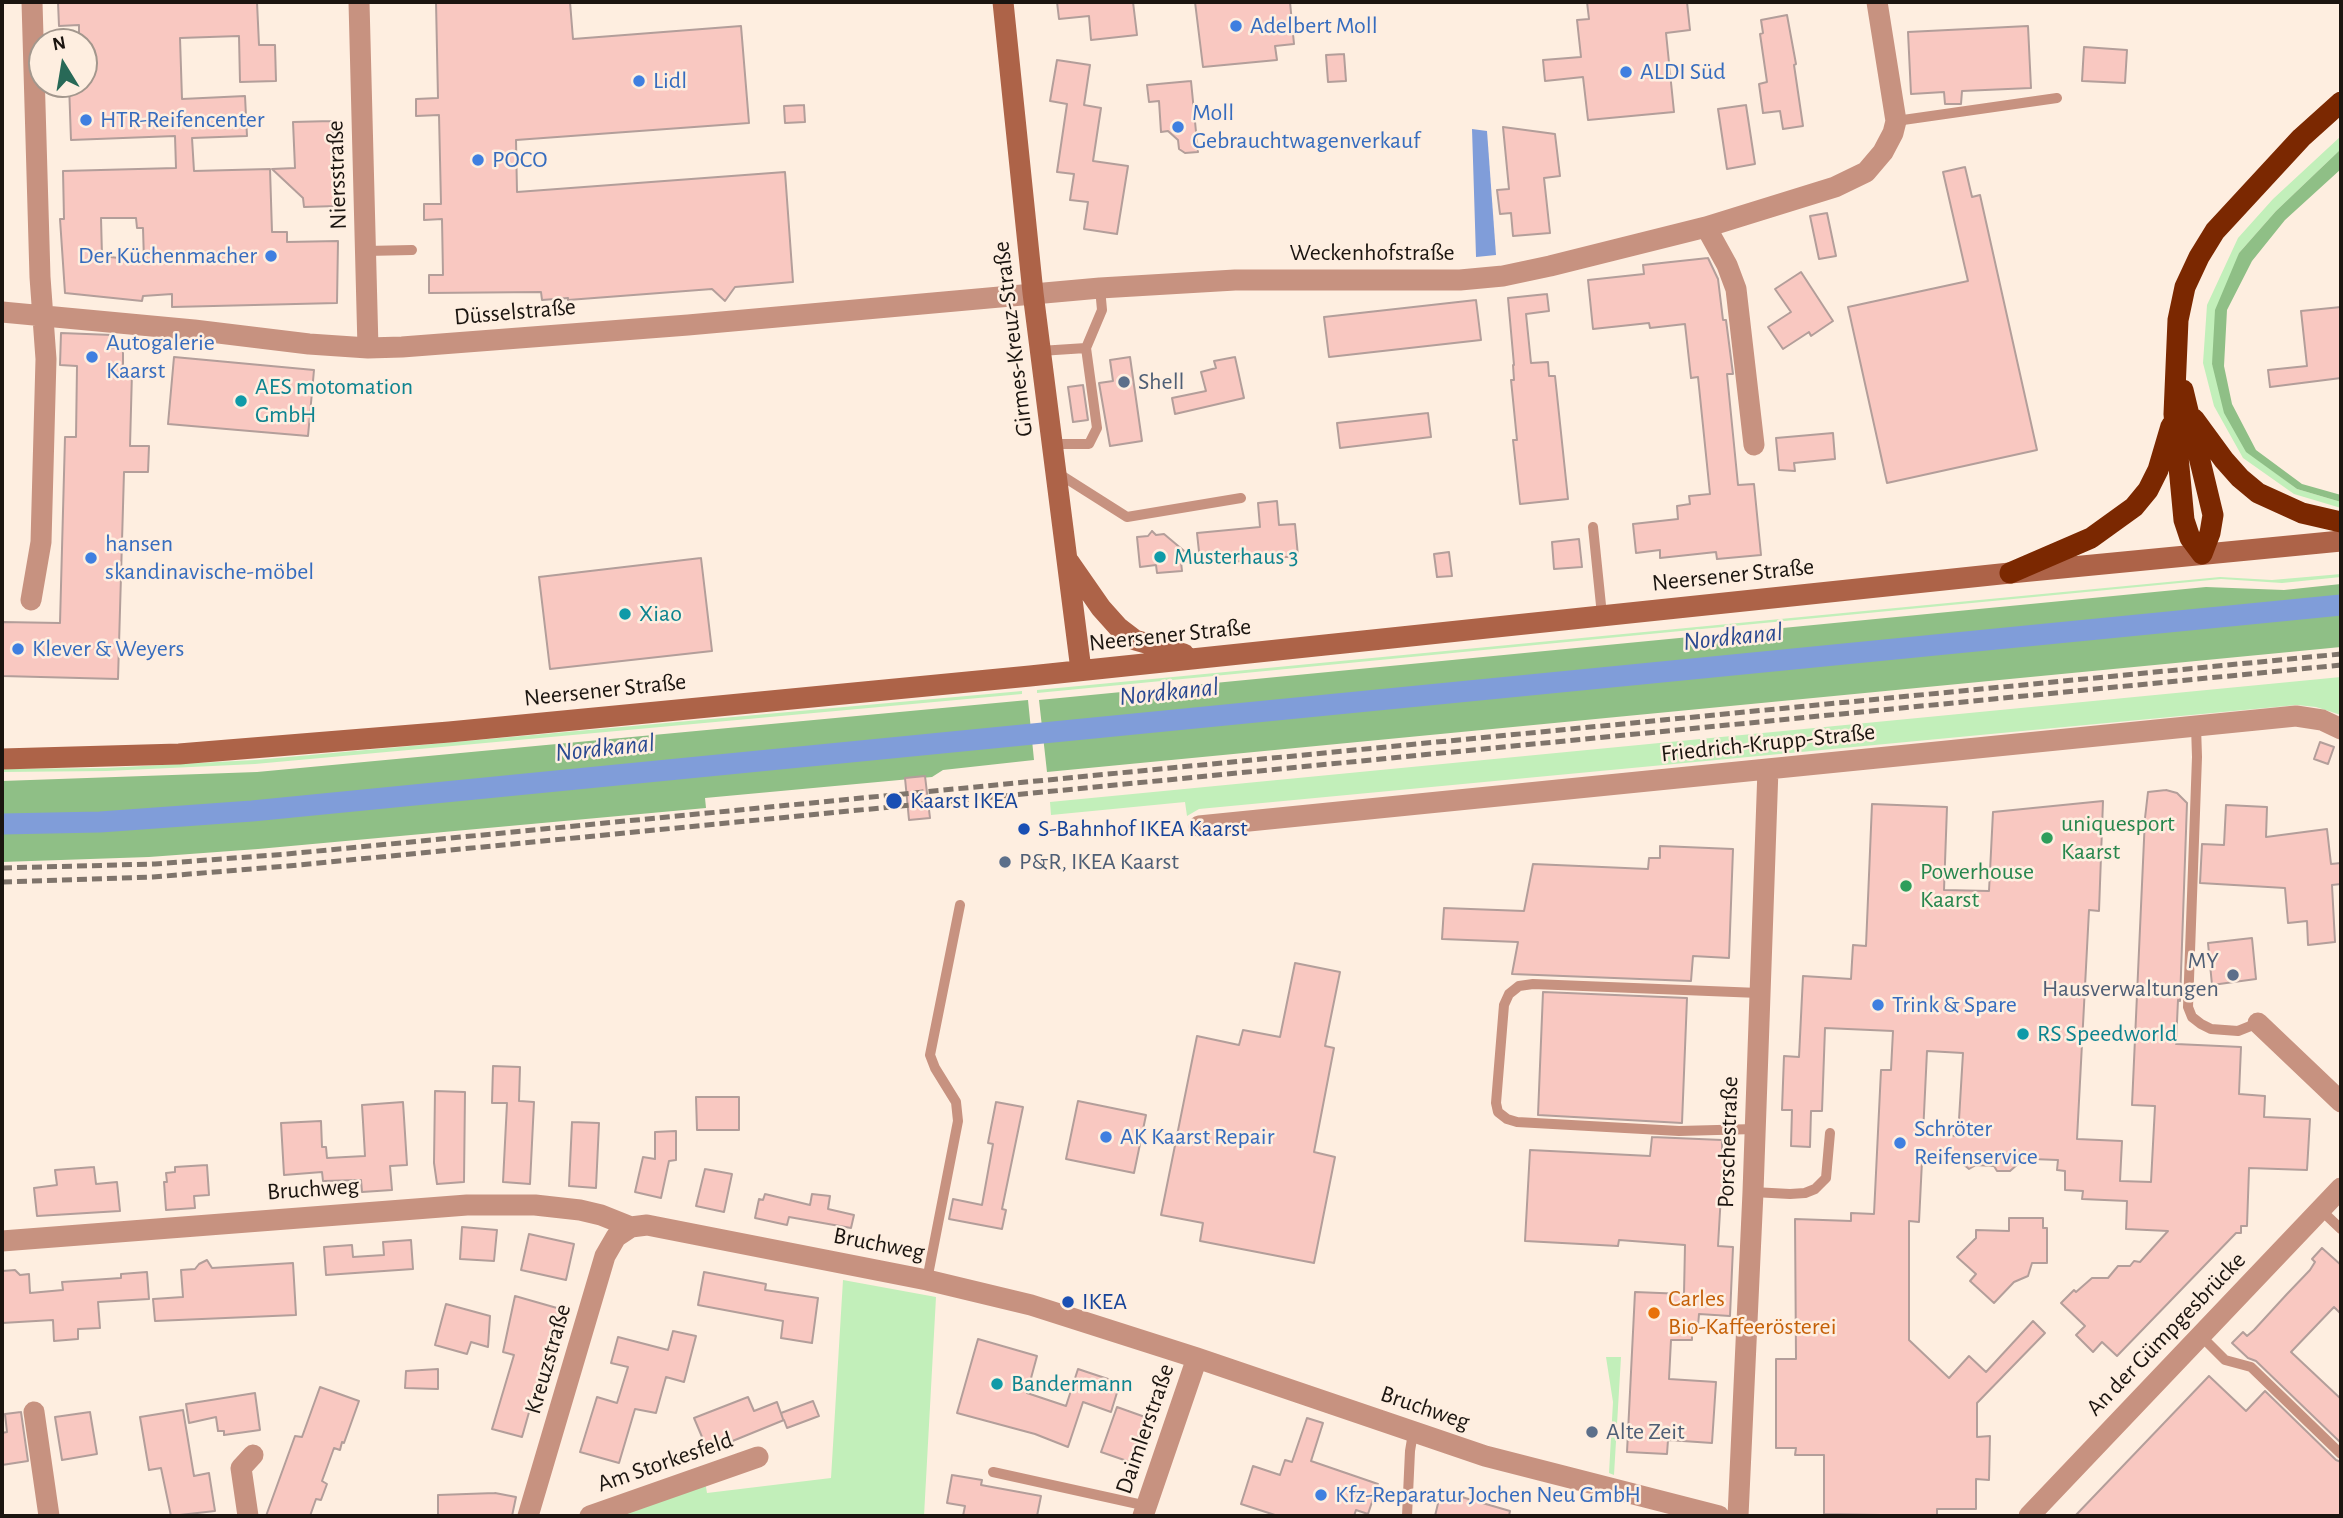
<!DOCTYPE html>
<html>
<head>
<meta charset="utf-8">
<style>
  body { margin:0 }
  #map { position:relative; width:2343px; height:1518px; overflow:hidden; background:#feeee0; font-family:"Alegreya Sans",sans-serif }
  canvas { display:block }
  .frame { position:absolute; inset:0; border:4px solid #1b1510; pointer-events:none }
  .north { position:absolute; left:28px; top:28px; width:70px; height:70px; box-sizing:border-box; background:#feeee0; border:2px solid #a3978d; border-radius:50%; rotate:349deg; font-size:19px; font-weight:700; line-height:28px; text-align:center; color:#1b1510 }
  .north::after { content:''; display:block; margin:auto; width:24px; height:32px; background:#286957; clip-path:polygon(50% 0,100% 100%,50% 72%,0 100%) }
</style>
</head>
<body>
<div id="map">
<canvas width="2343" height="1518"></canvas>
<div class="frame"></div>
<div class="north">N</div>
</div>
<script>
const ctx = document.querySelector('canvas').getContext('2d');
ctx.lineJoin = 'round';
function fill(path, color) { ctx.fillStyle = color; ctx.fill(path, 'evenodd'); }
const poly = rows => new Path2D(rows.map(r => 'M' + r).join(''));
function trace(path, color, width, dash) { ctx.strokeStyle = color; ctx.lineWidth = width; ctx.lineCap = dash ? 'butt' : 'round'; ctx.setLineDash(dash || []); ctx.stroke(path); }
function write(font, color, halo, rows, align = 'center') {
  ctx.font = font + ' "Alegreya Sans",sans-serif'; ctx.lineWidth = 5; ctx.setLineDash([]); ctx.textBaseline = 'middle'; ctx.strokeStyle = halo; ctx.fillStyle = color; for (const [text, x, y, turn = 0] of rows) {
    ctx.save(); ctx.translate(x, y); ctx.rotate((+turn || 0) * Math.PI / 180); ctx.textAlign = isNaN(turn) ? turn : align; if (halo) ctx.strokeText(text, 0, 0); ctx.fillText(text, 0, 0); ctx.restore();
  }
}
const green = poly([
  [2341,136,2341,149,2276,211,2239,253,2212,364,2246,451,2297,489,2341,502,2341,508,2294,494,2243,458,2214,406,2203,363,2207,305,2238,238,2273,199],
  [2341,574,2341,577,2282,583,2221,579,1037,693,1037,690,2220,577,2272,580],
  [2341,677,2341,715,2316,707,2297,705,1199,809,1187,816,1185,802,1051,815,1050,802],
  [1022,691,1022,694,255,764,106,771,2,772,2,769,106,768,255,760],
  [843,1280,936,1297,924,1516,610,1516,705,1481,707,1493,831,1478],
  [1606,1357,1621,1357,1614,1475,1609,1473,1613,1402]
]);
const forest = poly([
  [2341,149,2341,169,2285,220,2252,261,2227,310,2224,366,2232,404,2256,450,2302,484,2341,495,2341,502,2297,489,2246,452,2224,413,2212,364,2215,310,2239,253,2276,211],
  [2341,584,2341,647,1047,772,1039,700,2206,587,2284,590],
  [1028,700,1034,760,943,770,932,777,705,798,706,808,258,849,149,857,2,862,2,781,257,772]
]);
const water = poly([
  [1472,129,1487,131,1496,255,1476,257]
]);
const canal = poly([
  [2,824,100,822,252,811,2341,605]
]);
const building = poly([
  [58,2,257,2,259,45,275,45,276,81,240,82,239,36,180,38,182,99,245,96,247,136,192,138,194,171,270,169,272,232,287,232,287,242,338,241,337,303,172,307,172,294,143,296,142,301,65,293,60,219,64,219,63,171,176,168,175,136,71,140,69,84,84,84,84,37,79,37,79,25,59,26,58,2],
  [101,218,136,218,137,228,143,228,144,261,102,256,101,218],
  [436,2,570,2,573,39,741,26,749,123,516,140,517,192,785,172,793,282,735,287,725,301,712,289,568,300,568,298,542,300,541,292,429,293,429,275,443,275,442,219,424,220,424,204,441,204,439,115,416,116,416,99,438,98,436,2],
  [1057,2,1133,2,1137,35,1091,40,1089,16,1059,19,1057,2],
  [1195,2,1290,2,1294,44,1275,46,1277,60,1203,67,1195,2],
  [1587,2,1687,2,1690,30,1666,33,1674,112,1588,120,1583,77,1545,81,1543,60,1581,57,1577,20,1589,19,1587,2],
  [1787,15,1796,64,1794,65,1803,126,1783,129,1780,111,1763,113,1759,84,1767,82,1760,34,1763,33,1761,20,1787,15],
  [2028,26,2031,88,1962,91,1961,104,1945,104,1944,92,1911,94,1908,32,2028,26],
  [2084,47,2127,50,2125,83,2082,81,2084,47],
  [1344,54,1346,81,1328,82,1326,55,1344,54],
  [1057,60,1090,65,1084,105,1101,108,1093,161,1128,166,1117,234,1084,229,1088,202,1070,200,1074,174,1057,172,1067,104,1050,101,1057,60],
  [1191,81,1198,152,1185,153,1179,149,1178,140,1168,131,1161,132,1159,101,1149,102,1147,85,1191,81],
  [804,105,805,122,785,123,784,106,804,105],
  [1746,105,1755,164,1727,169,1718,109,1746,105],
  [332,121,337,206,304,207,303,198,272,169,295,168,293,122,332,121],
  [1503,127,1555,134,1560,176,1544,178,1550,233,1513,236,1511,213,1500,214,1497,190,1509,189,1503,127],
  [1965,167,1972,197,1980,195,2037,450,1887,483,1848,307,1968,281,1943,172,1965,167],
  [1827,213,1836,256,1819,259,1810,216,1827,213],
  [1708,258,1718,279,1723,320,1726,320,1733,374,1727,374,1738,485,1754,484,1761,555,1717,559,1716,552,1660,558,1660,550,1636,553,1633,524,1678,519,1677,506,1690,504,1689,496,1710,494,1698,377,1691,378,1685,324,1650,328,1649,323,1593,329,1588,280,1644,274,1643,265,1708,258],
  [1801,272,1833,321,1811,336,1809,332,1783,349,1768,327,1791,312,1775,289,1801,272],
  [1547,294,1549,311,1526,314,1531,363,1548,362,1549,376,1555,376,1568,499,1520,504,1513,440,1517,440,1511,380,1514,380,1513,365,1514,365,1508,298,1547,294],
  [1476,300,1481,340,1329,357,1324,317,1476,300],
  [2341,307,2341,378,2270,387,2268,370,2307,366,2301,311,2341,307],
  [61,333,112,335,111,348,123,348,123,371,132,372,130,446,149,446,148,472,124,472,118,679,2,676,2,622,60,623,65,437,76,437,77,366,60,365,61,333],
  [174,357,314,370,308,436,168,424,174,357],
  [1130,357,1142,441,1110,446,1099,383,1113,381,1110,360,1130,357],
  [1235,357,1244,398,1175,414,1172,398,1206,391,1201,372,1216,368,1214,361,1235,357],
  [1083,385,1088,420,1073,422,1068,387,1083,385],
  [1428,413,1431,437,1340,448,1337,423,1428,413],
  [1833,433,1835,459,1794,463,1795,471,1779,470,1776,438,1833,433],
  [1277,501,1279,525,1295,524,1298,556,1220,563,1220,559,1200,561,1197,533,1260,527,1258,503,1277,501],
  [1152,531,1156,535,1164,534,1196,561,1181,562,1182,571,1157,573,1156,565,1140,567,1137,537,1148,536,1152,531],
  [1579,539,1582,567,1554,569,1552,542,1579,539],
  [1449,552,1452,576,1437,577,1434,554,1449,552],
  [701,558,712,651,550,669,539,577,701,558],
  [2320,742,2334,747,2328,764,2314,759,2320,742],
  [925,776,930,818,909,820,905,778,925,776],
  [2166,790,2177,793,2187,803,2180,1001,2178,1000,2176,1044,2241,1047,2239,1094,2265,1096,2264,1117,2310,1119,2307,1170,2249,1168,2247,1226,2241,1226,2241,1233,2236,1233,2117,1356,2102,1342,2093,1352,2076,1335,2085,1326,2061,1303,2074,1290,2076,1292,2092,1278,2108,1278,2118,1266,2130,1266,2134,1261,2140,1262,2168,1231,2126,1229,2127,1201,2082,1199,2083,1191,2065,1190,2065,1171,2057,1170,2058,1160,2032,1159,2028,1163,2019,1163,2010,1171,1997,1171,1994,1166,1976,1165,1969,1169,1963,1164,1922,1161,1919,1222,1909,1221,1909,1340,1949,1378,1969,1356,1986,1372,2033,1321,2045,1333,1977,1403,1977,1437,1990,1436,1989,1480,1976,1479,1976,1509,1937,1509,1937,1516,1824,1514,1824,1455,1795,1455,1796,1448,1776,1448,1776,1359,1796,1359,1795,1219,1851,1221,1851,1213,1874,1214,1881,1070,1891,1070,1893,1031,1825,1028,1822,1111,1811,1111,1810,1147,1791,1146,1792,1110,1782,1110,1784,1056,1799,1057,1803,976,1851,979,1853,945,1866,946,1872,804,1947,807,1944,890,1989,891,1993,812,2103,801,2099,911,2089,910,2077,1139,2122,1141,2120,1181,2151,1182,2155,1106,2132,1105,2145,818,2148,792,2166,790],
  [1927,1051,1963,1053,1958,1136,1923,1134,1927,1051],
  [2226,805,2267,807,2266,837,2327,829,2331,864,2341,863,2341,884,2332,885,2335,942,2308,945,2307,921,2288,923,2285,888,2200,883,2202,844,2224,845,2226,805],
  [1660,846,1733,849,1729,958,1693,956,1691,981,1512,974,1518,942,1442,939,1444,908,1524,911,1533,864,1648,869,1649,858,1660,858,1660,846],
  [2252,938,2256,979,2212,985,2208,943,2252,938],
  [1295,963,1340,972,1325,1046,1334,1048,1314,1152,1335,1157,1314,1263,1200,1241,1203,1223,1161,1215,1197,1036,1239,1045,1243,1030,1280,1037,1295,963],
  [1543,992,1687,998,1682,1123,1538,1115,1543,992],
  [493,1066,520,1067,519,1101,534,1102,530,1184,503,1182,507,1103,492,1103,493,1066],
  [435,1091,465,1092,464,1182,437,1184,434,1163,435,1091],
  [696,1097,739,1097,739,1130,697,1130,696,1097],
  [1078,1101,1146,1115,1134,1173,1066,1159,1078,1101],
  [403,1102,407,1165,390,1166,392,1190,362,1192,361,1180,323,1181,322,1172,284,1175,281,1123,321,1121,322,1147,326,1147,327,1158,365,1156,362,1105,403,1102],
  [996,1102,1023,1107,1002,1209,1006,1210,1002,1229,949,1219,953,1199,982,1205,993,1144,988,1143,996,1102],
  [572,1122,599,1123,596,1188,569,1186,572,1122],
  [676,1131,676,1160,669,1161,661,1198,635,1192,643,1157,655,1159,655,1132,676,1131],
  [1652,1137,1722,1140,1722,1153,1725,1153,1724,1194,1721,1194,1718,1246,1733,1247,1730,1316,1699,1314,1698,1326,1692,1325,1692,1340,1671,1340,1669,1379,1716,1382,1712,1443,1668,1440,1667,1454,1627,1452,1635,1292,1684,1294,1685,1245,1619,1240,1618,1246,1525,1241,1530,1150,1650,1156,1652,1137],
  [207,1165,209,1195,194,1196,195,1208,166,1210,164,1182,167,1182,166,1173,175,1172,175,1167,207,1165],
  [94,1167,96,1184,117,1182,120,1211,37,1216,34,1188,57,1185,55,1170,94,1167],
  [705,1169,732,1174,724,1212,696,1206,705,1169],
  [765,1194,810,1205,812,1194,830,1196,828,1209,854,1215,851,1228,789,1217,787,1225,755,1218,759,1199,763,1200,765,1194],
  [2009,1218,2043,1218,2043,1228,2047,1228,2047,1263,2032,1263,2028,1276,2014,1282,1994,1303,1970,1281,1976,1274,1957,1257,1976,1238,1976,1230,2009,1231,2009,1218],
  [462,1227,497,1230,494,1261,460,1259,462,1227],
  [529,1234,574,1244,566,1280,521,1270,529,1234],
  [411,1240,413,1269,326,1275,324,1247,352,1245,353,1257,368,1256,384,1255,383,1242,411,1240],
  [2322,1248,2341,1265,2341,1314,2334,1307,2291,1352,2341,1399,2341,1443,2256,1361,2248,1358,2232,1343,2243,1332,2247,1336,2254,1330,2287,1294,2310,1270,2315,1262,2312,1259,2322,1248],
  [207,1260,212,1268,293,1263,296,1315,155,1321,153,1299,183,1297,181,1270,195,1269,199,1264,207,1260],
  [15,1270,20,1275,29,1274,30,1293,63,1290,62,1282,121,1278,121,1274,147,1272,149,1299,98,1302,100,1328,78,1329,78,1339,54,1341,53,1320,2,1323,2,1271,15,1270],
  [704,1272,766,1284,765,1290,818,1298,812,1343,781,1338,783,1321,698,1305,704,1272],
  [515,1296,564,1310,548,1365,543,1363,522,1437,492,1429,514,1355,503,1352,515,1296],
  [446,1304,490,1316,488,1347,471,1342,467,1354,435,1345,446,1304],
  [673,1331,696,1336,684,1382,666,1377,656,1413,635,1409,619,1463,580,1452,597,1397,617,1403,628,1367,611,1363,618,1337,668,1350,673,1331],
  [978,1339,1037,1356,1027,1393,1066,1406,1078,1369,1120,1383,1111,1412,1083,1402,1068,1447,1035,1434,957,1413,978,1339],
  [438,1369,438,1389,405,1388,406,1371,438,1369],
  [2209,1376,2246,1411,2265,1391,2336,1460,2341,1462,2341,1516,2075,1516,2209,1376],
  [320,1387,359,1401,344,1443,342,1442,340,1450,334,1448,322,1481,327,1484,321,1500,316,1499,310,1516,266,1516,295,1436,302,1437,320,1387],
  [255,1393,260,1430,224,1435,224,1431,218,1431,216,1417,189,1423,186,1404,255,1393],
  [748,1397,754,1411,777,1402,783,1419,781,1413,813,1401,819,1416,787,1428,784,1420,708,1451,694,1418,748,1397],
  [1117,1407,1145,1417,1130,1462,1101,1452,1117,1407],
  [183,1410,194,1476,209,1473,215,1511,171,1516,161,1468,149,1470,140,1417,183,1410],
  [21,1412,28,1461,2,1465,2,1433,7,1432,5,1414,21,1412],
  [90,1412,97,1454,62,1460,55,1417,90,1412],
  [1307,1418,1323,1423,1311,1461,1378,1484,1368,1514,1356,1510,1354,1516,1278,1516,1241,1504,1253,1466,1280,1475,1285,1460,1292,1462,1307,1418],
  [952,1475,982,1480,981,1485,1041,1496,1037,1516,963,1516,965,1506,947,1503,952,1475],
  [1441,1491,1510,1511,1509,1516,1435,1516,1441,1491],
  [495,1493,516,1497,512,1516,438,1516,438,1495,495,1493]
]);
const lane = poly([
  [1896,121,2057,98],
  [366,251,412,250],
  [1040,351,1086,348],
  [1052,444,1089,444,1097,428,1086,348,1102,310,1100,288],
  [1056,472,1127,517,1241,498],
  [1593,527,1602,615],
  [2196,726,2197,757,2188,1007,2192,1017,2201,1024,2211,1029,2238,1031,2258,1023],
  [1755,1129,1679,1131,1517,1122,1507,1119,1498,1112,1496,1103,1504,1005,1509,994,1519,986,1533,984,1759,993],
  [1753,1192,1790,1194,1805,1193,1815,1189,1826,1178,1830,1133],
  [2321,1210,2341,1229],
  [927,1280,958,1121,956,1102,935,1068,930,1055,960,905],
  [2201,1336,2225,1360,2251,1367,2341,1454],
  [993,1472,1147,1506],
  [1407,1516,1410,1451,1413,1433]
]);
const street = poly([
  [359,2,368,348],
  [1706,227,1727,265,1736,289,1754,445],
  [2,312,194,330,309,344,368,348,402,347,688,325,1100,288,1235,280,1460,280,1503,276,1550,266,1706,227,1835,187,1866,172,1883,152,1893,133,1896,121,1877,2],
  [31,600,41,542,46,359,40,277,32,2],
  [1199,826,2296,716,2322,720,2341,729],
  [2258,1023,2341,1102],
  [2,1241,467,1205,535,1205,580,1210,601,1215,631,1227,647,1225,927,1280,1031,1305,1197,1358,1485,1456,1719,1516],
  [34,1412,49,1516],
  [248,1516,241,1468,253,1455],
  [528,1516,605,1256,616,1237,631,1227],
  [590,1516,758,1457],
  [1143,1516,1197,1358],
  [1738,1516,1753,1192,1768,769],
  [2029,1516,2341,1188]
]);
const secondary = poly([
  [1003,2,1033,293,1081,670],
  [1069,562,1101,608,1118,627,1135,640,1184,654],
  [2,759,179,754,449,732,1030,676,2010,573,2341,541]
]);
const highway = poly([
  [2183,390,2213,515,2210,533,2202,554],
  [2194,419,2224,460,2240,478,2258,493,2302,513,2341,522],
  [2202,554,2190,538,2184,520,2174,414,2178,320,2185,287,2199,257,2215,231,2301,138,2341,102],
  [2010,573,2091,538,2134,507,2148,490,2158,470,2171,426]
]);
const rail = poly([
  [2,868,155,864,287,854,2341,654],
  [2,882,153,877,288,866,2341,665]
]);
const markers = [
  [1236,26,7,"#3f7fe0"],
  [1626,72,7,"#3f7fe0"],
  [639,81,7,"#3f7fe0"],
  [86,120,7,"#3f7fe0"],
  [1178,127,7,"#3f7fe0"],
  [478,160,7,"#3f7fe0"],
  [271,256,7,"#3f7fe0"],
  [92,357,7,"#3f7fe0"],
  [1124,382,7,"#5c6f8a"],
  [241,401,7,"#0f9aa8"],
  [1160,557,7,"#0f9aa8"],
  [91,558,7,"#3f7fe0"],
  [625,614,7,"#0f9aa8"],
  [18,649,7,"#3f7fe0"],
  [894,801,9,"#1a4fb4"],
  [1024,829,7,"#1a4fb4"],
  [2047,838,7,"#2e9e5b"],
  [1005,862,7,"#5c6f8a"],
  [1906,886,7,"#2e9e5b"],
  [2233,975,7,"#5c6f8a"],
  [1878,1005,7,"#3f7fe0"],
  [2023,1034,7,"#0f9aa8"],
  [1106,1137,7,"#3f7fe0"],
  [1900,1143,7,"#3f7fe0"],
  [1068,1302,7,"#1a4fb4"],
  [1654,1313,7,"#e8710a"],
  [997,1384,7,"#0f9aa8"],
  [1592,1432,7,"#5c6f8a"],
  [1321,1495,7,"#3f7fe0"]
];
const shopNames = [
  ["Adelbert Moll",1250,26],
  ["ALDI Süd",1640,72],
  ["Lidl",653,81],
  ["Moll",1192,113],
  ["Gebrauchtwagenverkauf",1192,141],
  ["HTR-Reifencenter",100,120],
  ["POCO",492,160],
  ["Der Küchenmacher",257,256,"right"],
  ["Autogalerie",106,343],
  ["Kaarst",106,371],
  ["hansen",105,544],
  ["skandinavische-möbel",105,572],
  ["Klever & Weyers",32,649],
  ["Trink & Spare",1892,1005],
  ["Schröter",1914,1129],
  ["Reifenservice",1914,1157],
  ["AK Kaarst Repair",1120,1137],
  ["Kfz-Reparatur Jochen Neu GmbH",1335,1495]
];
const streetNames = [
  ["Niersstraße",337,175,-92],
  ["Weckenhofstraße",1372,253],
  ["Düsselstraße",515,312,-5],
  ["Girmes-Kreuz-Straße",1013,339,-97],
  ["Neersener Straße",1733,575,-6],
  ["Neersener Straße",1170,635,-6],
  ["Neersener Straße",605,690,-6],
  ["Friedrich-Krupp-Straße",1768,743,-6],
  ["Porschestraße",1728,1142,-88],
  ["Bruchweg",313,1189,-4],
  ["Bruchweg",879,1244,11],
  ["An der Gümpgesbrücke",2166,1334,-46],
  ["Kreuzstraße",548,1359,-74],
  ["Bruchweg",1425,1408,19],
  ["Daimlerstraße",1145,1429,-71],
  ["Am Storkesfeld",665,1462,-19]
];
const serviceNames = [
  ["Shell",1138,382],
  ["P&R, IKEA Kaarst",1019,862],
  ["MY",2219,961,"right"],
  ["Hausverwaltungen",2219,989,"right"],
  ["Alte Zeit",1606,1432]
];
const cultureNames = [
  ["AES motomation",255,387],
  ["GmbH",255,415],
  ["Musterhaus 3",1174,557],
  ["Xiao",639,614],
  ["RS Speedworld",2037,1034],
  ["Bandermann",1011,1384]
];
const transitNames = [
  ["Kaarst IKEA",910,801],
  ["S-Bahnhof IKEA Kaarst",1038,829],
  ["IKEA",1082,1302]
];
const leisureNames = [
  ["uniquesport",2061,824],
  ["Kaarst",2061,852],
  ["Powerhouse",1920,872],
  ["Kaarst",1920,900]
];
const foodNames = [
  ["Carles",1668,1299],
  ["Bio-Kaffeerösterei",1668,1327]
];
const waterNames = [
  ["Nordkanal",1733,637,-6],
  ["Nordkanal",1169,692,-6],
  ["Nordkanal",605,748,-6]
];
fill(green, '#c2efba');
fill(forest, '#8fbf86');
fill(water, '#809dd9');
trace(canal, '#809dd9', 21);
fill(building, '#f9c8c1');
trace(building, '#b39e9a', 2);
trace(lane, '#c79280', 10);
trace(street, '#c79280', 21);
trace(secondary, '#ad6348', 21);
trace(highway, '#7b2801', 21);
trace(rail, '#7f746b', 5, [10, 5]);
for (const [x, y, r, color] of markers) { const dot = new Path2D(); dot.arc(x, y, r, 0, 2 * Math.PI); ctx.fillStyle = color; ctx.fill(dot); trace(dot, '#feeee0', 2.5); }
write('24px', '#366cbe', '#feeee0', shopNames, 'left');
write('24px', '#1b1510', '#feeee0', streetNames);
write('24px', '#4e5e75', '#feeee0', serviceNames, 'left');
write('24px', '#0d838f', '#feeee0', cultureNames, 'left');
write('24px', '#164399', '#feeee0', transitNames, 'left');
write('24px', '#27864d', '#feeee0', leisureNames, 'left');
write('24px', '#c56008', '#feeee0', foodNames, 'left');
write('italic 26px', '#2a4991', '#feeee0', waterNames);
</script>
</body>
</html>
